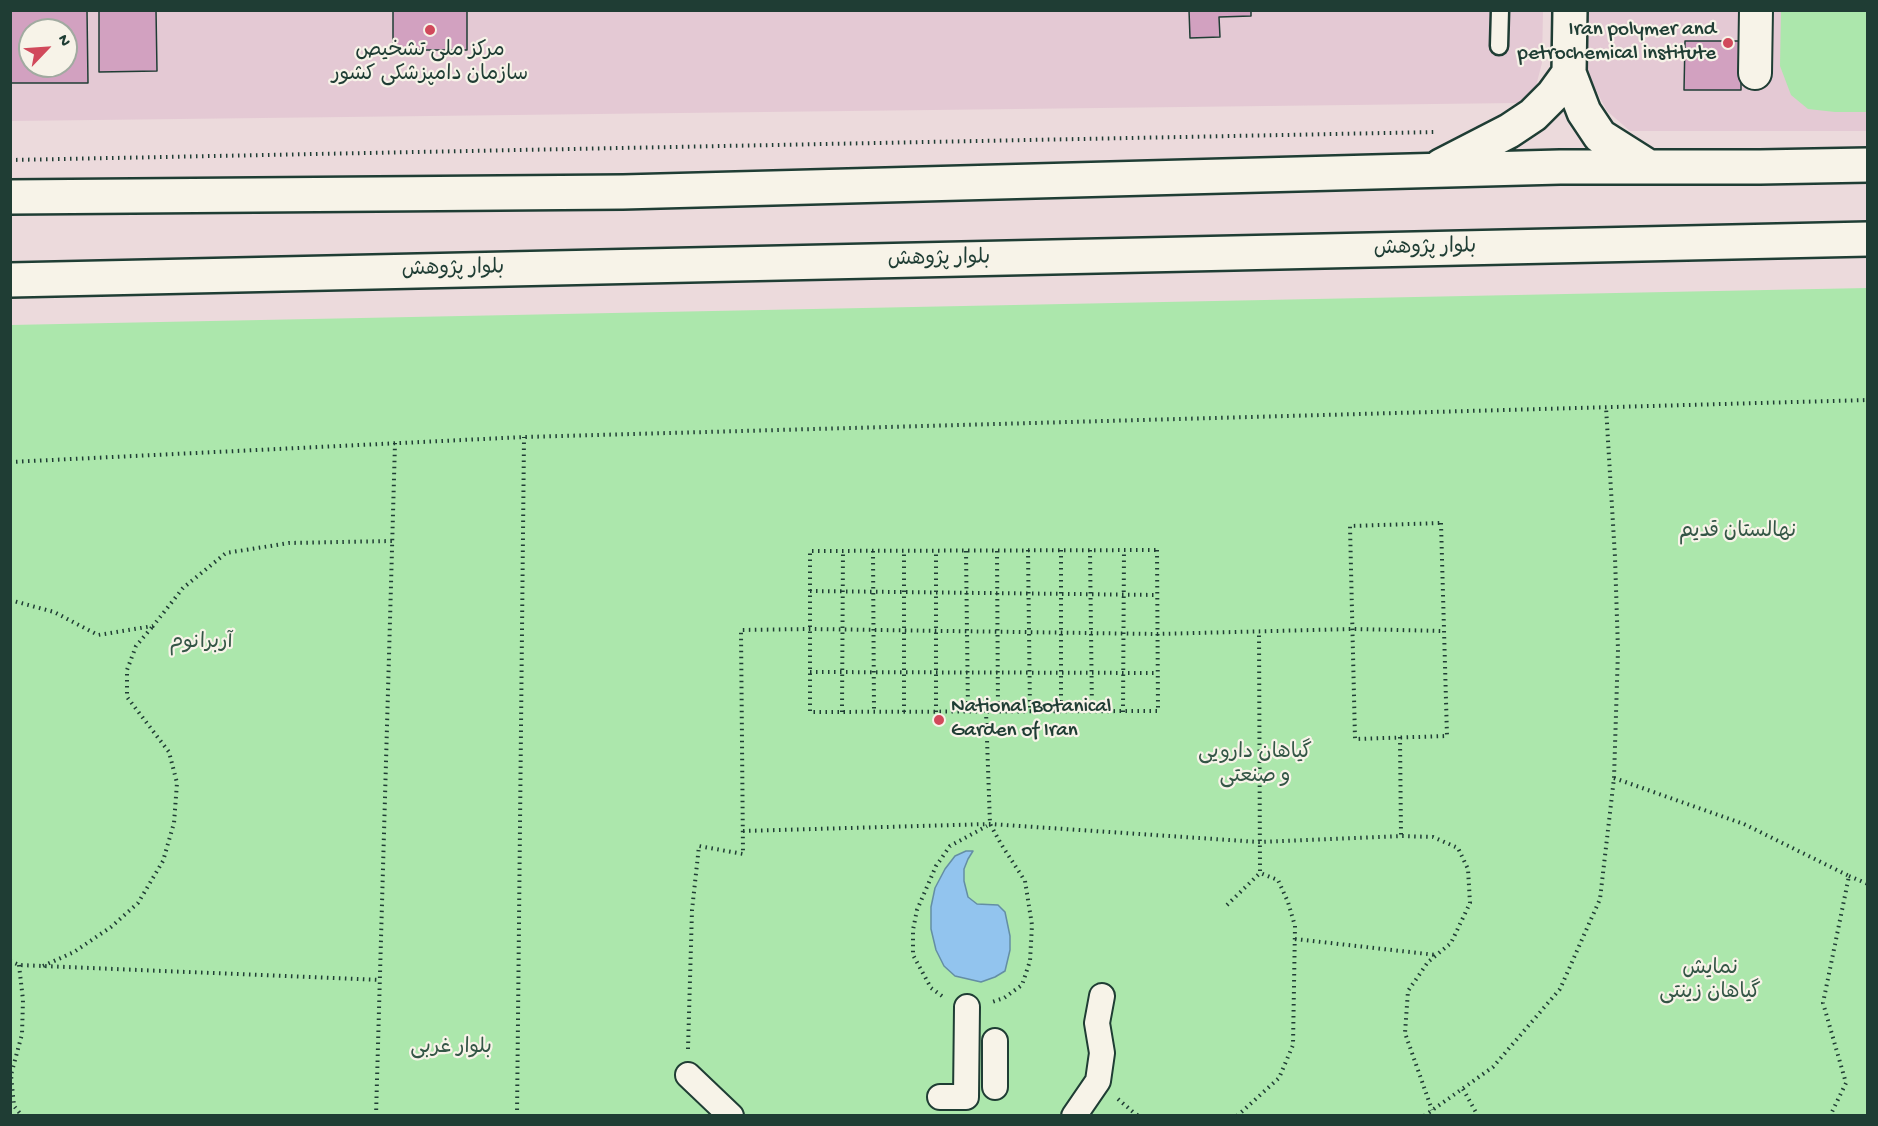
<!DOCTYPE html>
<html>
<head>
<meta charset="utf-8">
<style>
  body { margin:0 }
  #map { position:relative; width:1878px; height:1126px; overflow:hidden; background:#ecdadc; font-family:"Gochi Hand",sans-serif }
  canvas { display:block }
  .frame { position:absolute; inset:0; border:12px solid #1f3d34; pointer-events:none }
  .north { position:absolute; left:18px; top:18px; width:60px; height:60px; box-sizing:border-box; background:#f7f3e8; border:2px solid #a1aaa0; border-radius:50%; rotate:65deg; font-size:16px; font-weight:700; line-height:24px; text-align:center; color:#1f3d34 }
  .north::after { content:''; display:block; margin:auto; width:21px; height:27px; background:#d1495b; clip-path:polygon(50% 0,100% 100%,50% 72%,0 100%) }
</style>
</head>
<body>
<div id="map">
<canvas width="1878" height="1126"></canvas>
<div class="frame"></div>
<div class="north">N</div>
</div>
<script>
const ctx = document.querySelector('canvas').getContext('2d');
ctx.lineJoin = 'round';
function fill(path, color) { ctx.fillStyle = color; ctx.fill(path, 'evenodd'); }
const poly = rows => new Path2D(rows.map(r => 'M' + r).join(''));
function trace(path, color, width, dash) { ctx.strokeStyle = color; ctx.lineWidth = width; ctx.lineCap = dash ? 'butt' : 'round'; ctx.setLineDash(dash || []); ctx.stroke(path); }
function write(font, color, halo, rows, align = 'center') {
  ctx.font = font + ' "Gochi Hand","Playpen Sans Arabic",sans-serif'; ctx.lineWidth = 4.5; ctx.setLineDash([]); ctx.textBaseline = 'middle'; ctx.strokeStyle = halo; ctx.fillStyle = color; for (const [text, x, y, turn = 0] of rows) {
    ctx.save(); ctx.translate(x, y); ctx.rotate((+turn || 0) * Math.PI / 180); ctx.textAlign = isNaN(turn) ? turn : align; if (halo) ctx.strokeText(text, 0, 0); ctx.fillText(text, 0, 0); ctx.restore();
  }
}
const built = poly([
  [10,11,1543,11,1542,63,1536,86,1518,103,11,121],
  [30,30,66,30,66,66,30,66],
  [1589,11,1867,11,1867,131,1630,131,1607,111,1588,75]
]);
const green = poly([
  [1781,11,1867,11,1867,112,1835,112,1808,109,1791,95,1780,66],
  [1867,288,1867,1115,11,1115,10,325]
]);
const water = poly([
  [966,851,973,851,968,859,964,869,964,881,968,897,977,904,998,905,1005,912,1010,936,1010,950,1005,971,995,977,981,982,955,976,944,966,936,950,931,929,931,907,935,888,945,869,955,856,966,851]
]);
const building = poly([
  [10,10,87,10,88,83,10,83,10,10],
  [30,30,66,30,66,66,30,66,30,30],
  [99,10,156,10,157,71,99,72,99,10],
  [393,10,467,10,467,50,393,50,393,10],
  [1189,10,1251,10,1251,16,1219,17,1220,37,1190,38,1189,10],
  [1685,41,1741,41,1741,90,1684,90,1685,41]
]);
const path = poly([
  [10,160,1436,132],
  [10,462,524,437,1868,400],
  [1441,523,1447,736,1355,739,1350,526,1441,523],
  [1028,550,1030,712],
  [1061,550,1061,711],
  [1090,550,1092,712],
  [1157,550,1158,711,810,712,810,551,1157,550],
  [873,551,874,712],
  [966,551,968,711],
  [997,551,998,712],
  [810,591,1158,595],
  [10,600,54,612,98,635,153,626,183,588,226,553,289,543,392,541],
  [810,672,1158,673],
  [986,711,990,824,1001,844,1025,881,1032,925,1030,961,1022,985,1004,998,992,1002],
  [842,712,843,551],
  [904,712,904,551],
  [936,712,936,550],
  [1123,712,1124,550],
  [1400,737,1401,836],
  [1614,778,1744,824,1849,876,1823,1003,1846,1083,1830,1116],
  [743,831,990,824,1259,842,1401,836,1433,837,1458,848,1468,869,1470,903,1451,943,1428,962,1408,991,1405,1033,1432,1110],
  [1849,876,1868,884],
  [1227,905,1260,873,1259,631],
  [1295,939,1436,955],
  [10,961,19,965,380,980],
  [19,965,23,1000,22,1034,11,1075,14,1106,22,1116],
  [43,966,74,952,111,927,138,903,163,861,174,823,177,783,169,752,127,697,127,670,136,646,153,626],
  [942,996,931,988,913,955,913,930,917,910,936,866,950,846,987,826],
  [688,1049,692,910,699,846,743,854,741,630,810,629,1157,634,1352,629,1444,631],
  [1463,1089,1478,1116],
  [1118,1099,1133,1112,1139,1116],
  [376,1116,395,443],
  [517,1116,524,437],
  [1237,1116,1279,1078,1293,1045,1295,926,1288,902,1278,880,1260,873],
  [1424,1116,1493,1067,1560,989,1600,899,1614,778,1618,650,1615,557,1606,407]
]);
const service = poly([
  [1499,46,1500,10]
]);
const pedestrian = poly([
  [995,1041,995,1087],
  [688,1075,731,1116],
  [940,1097,966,1097,967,1007],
  [1074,1116,1098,1081,1102,1053,1097,1023,1102,996]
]);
const minor = poly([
  [1755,73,1756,10]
]);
const tertiary = poly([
  [1570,10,1569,73,1584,112,1600,136,1649,167],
  [1441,166,1509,131,1533,115,1553,95,1569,73],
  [10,197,623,192,1560,167,1760,167,1868,165],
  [10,280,1868,239]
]);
const markers = [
  [430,30,6,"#d1495b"],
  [1728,43,6,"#d1495b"],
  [939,720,6,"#d1495b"]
];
const poiNames = [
  ["Iran polymer and",1716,31],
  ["petrochemical institute",1716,55],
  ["مرکز ملی تشخیص",430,52,"center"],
  ["سازمان دامپزشکی کشور",430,76,"center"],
  ["National Botanical",951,708,"left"],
  ["Garden of Iran",951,732,"left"]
];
const streetNames = [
  ["بلوار پژوهش",1425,249,-1],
  ["بلوار پژوهش",939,260,-1],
  ["بلوار پژوهش",453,270,-1]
];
const parkNames = [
  ["نهالستان قدیم",1738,533],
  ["آربرانوم",201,644],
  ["گیاهان دارویی",1255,754],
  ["و صنعتی",1255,778],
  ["نمایش",1710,970],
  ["گیاهان زینتی",1710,994],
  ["بلوار غربی",451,1049]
];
fill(built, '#e4c9d4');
fill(green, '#ace7ac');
fill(water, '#92c4ee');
trace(water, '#648ea4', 1.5);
fill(building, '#d2a1c0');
trace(building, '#1f3d34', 1.5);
trace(service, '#1f3d34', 21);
trace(pedestrian, '#1f3d34', 28);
trace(minor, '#1f3d34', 36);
trace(tertiary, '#1f3d34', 38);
trace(path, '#1f3d34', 4, [1.5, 4.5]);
trace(service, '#f7f3e8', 16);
trace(pedestrian, '#f7f3e8', 24);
trace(minor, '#f7f3e8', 32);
trace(tertiary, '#f7f3e8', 33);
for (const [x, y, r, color] of markers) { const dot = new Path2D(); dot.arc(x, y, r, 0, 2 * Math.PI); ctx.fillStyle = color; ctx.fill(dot); trace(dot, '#f7f3e8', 2); }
write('21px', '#1f3d34', '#f7f3e8', poiNames, 'right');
write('21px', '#1f3d34', '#f7f3e8', streetNames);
write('21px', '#345646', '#f7f3e8', parkNames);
</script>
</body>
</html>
